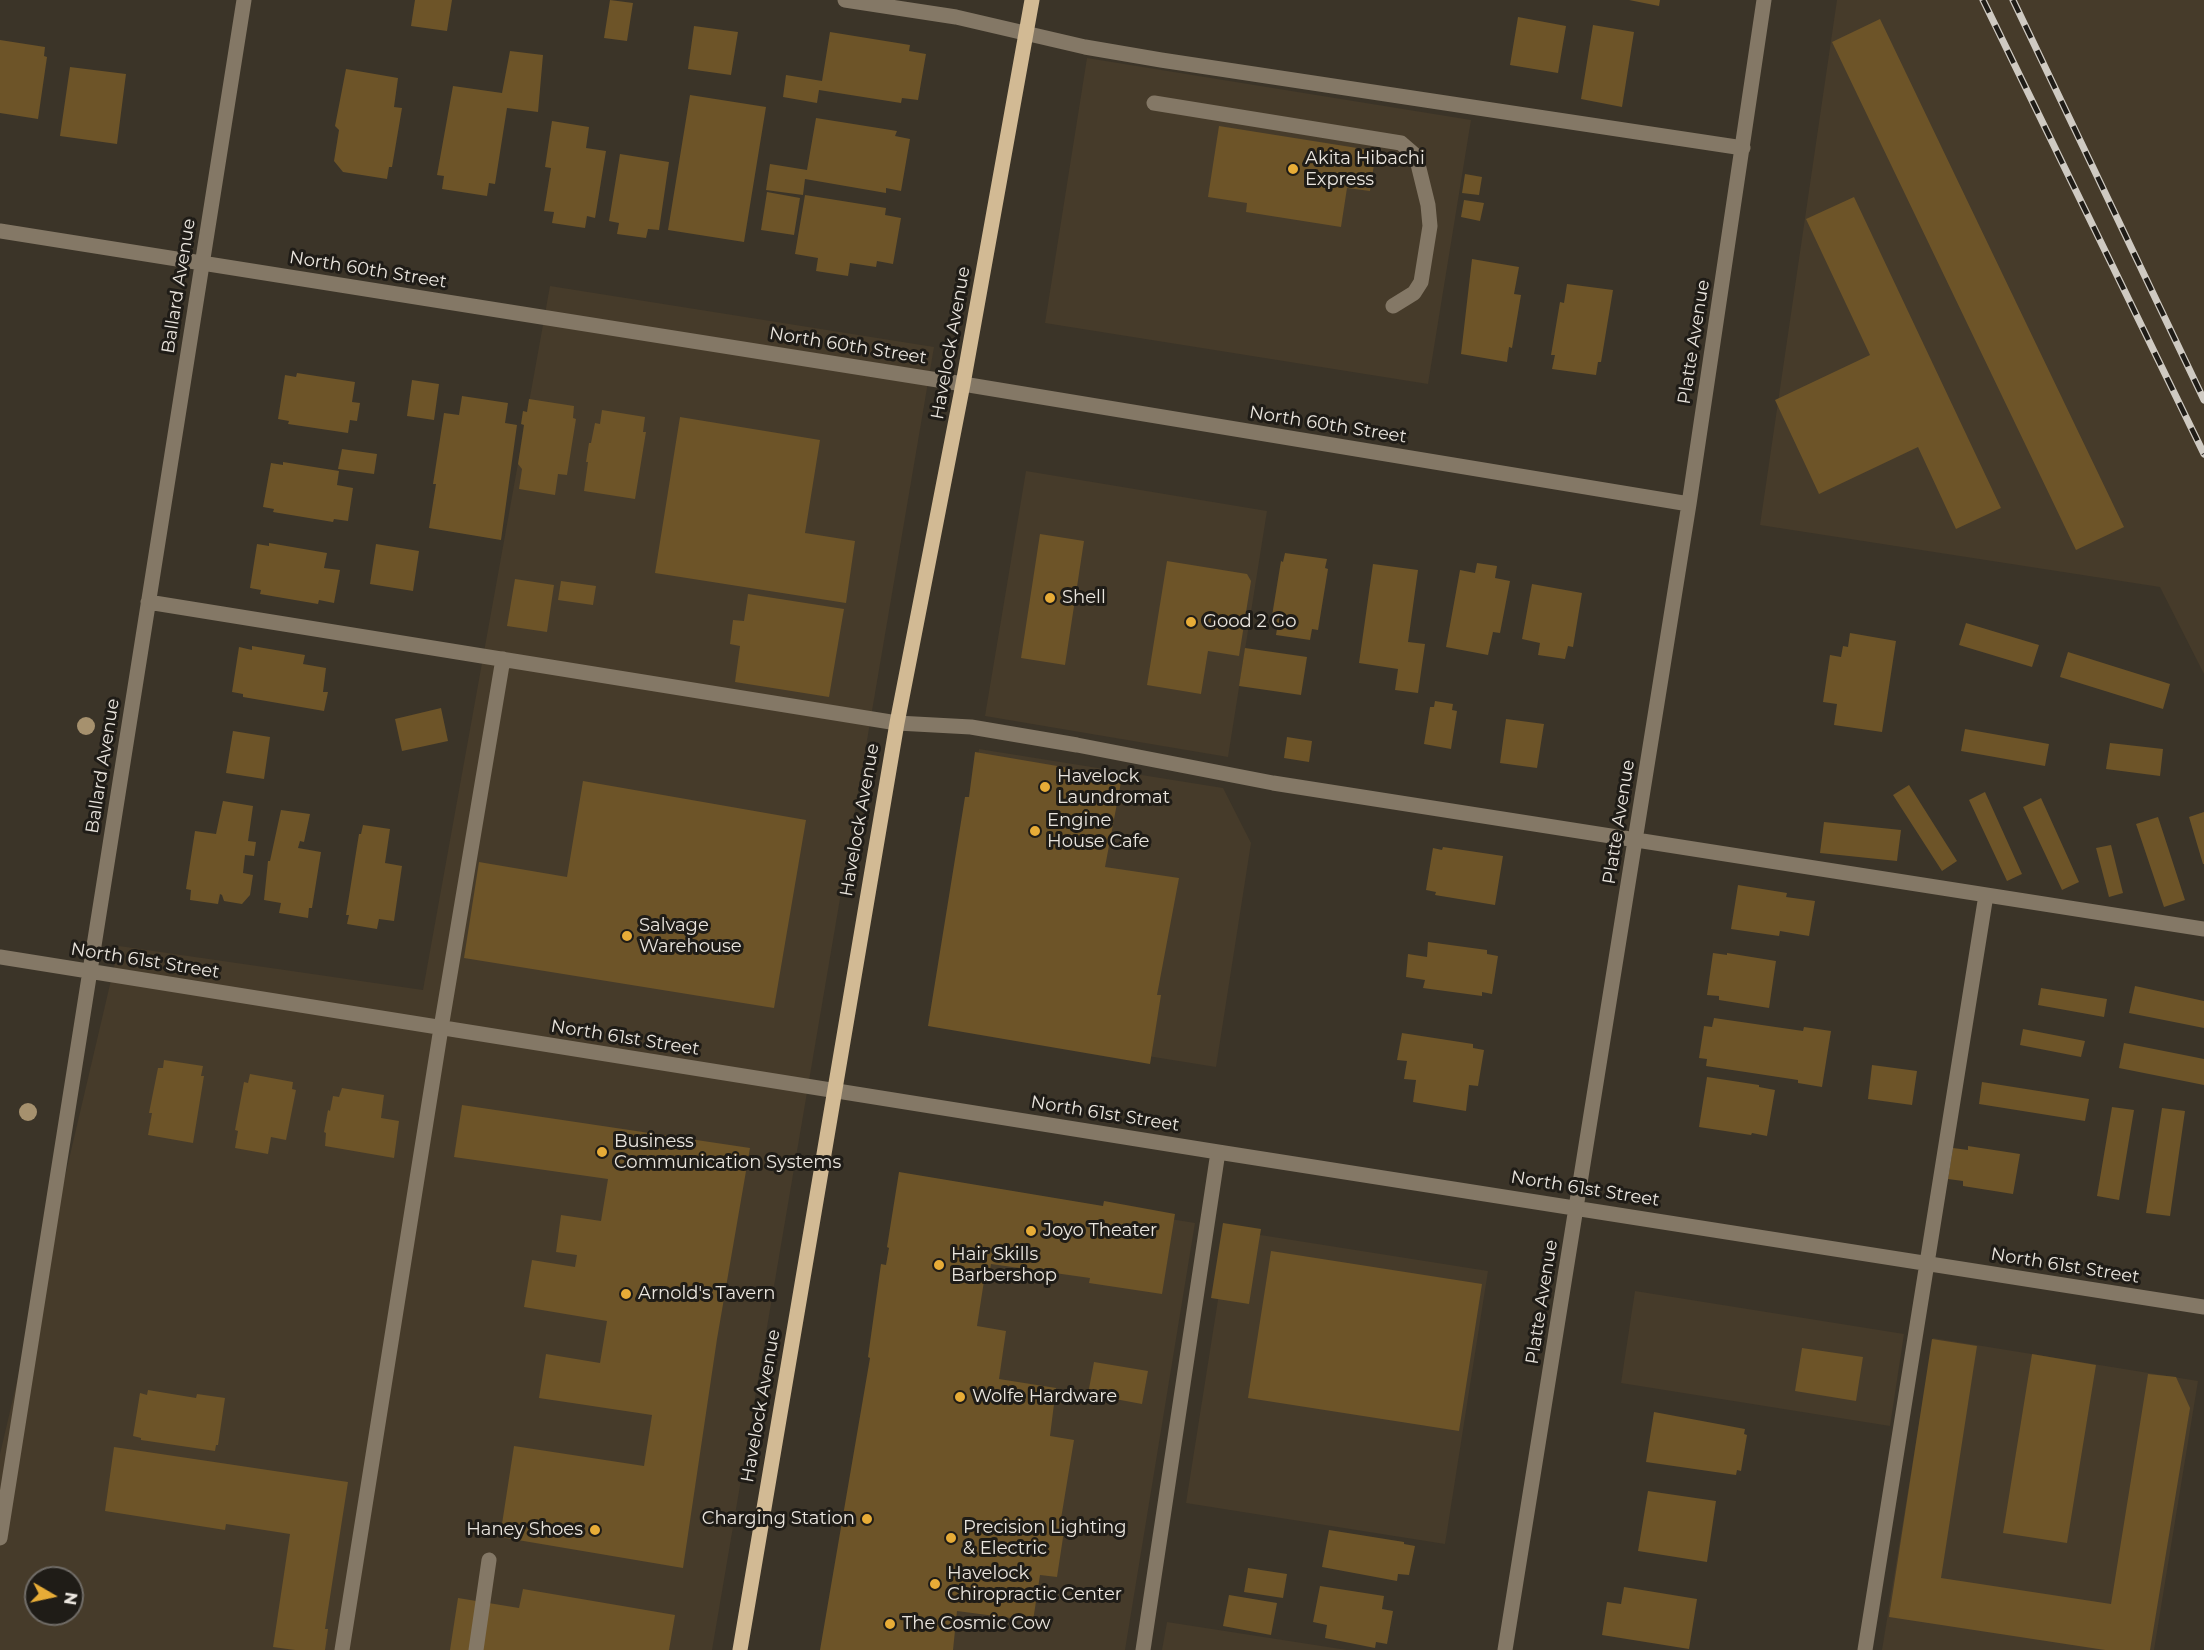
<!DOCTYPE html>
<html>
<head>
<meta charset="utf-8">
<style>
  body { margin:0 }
  #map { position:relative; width:2204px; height:1650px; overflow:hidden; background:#3b3428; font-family:Montserrat,sans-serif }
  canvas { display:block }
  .north { position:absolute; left:24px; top:1566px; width:60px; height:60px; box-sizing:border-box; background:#1f1c17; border:2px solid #706c67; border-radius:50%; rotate:99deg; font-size:16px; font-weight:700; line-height:24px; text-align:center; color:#eae5de }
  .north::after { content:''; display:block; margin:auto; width:21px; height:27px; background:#e7ac37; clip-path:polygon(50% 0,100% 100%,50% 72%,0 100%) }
</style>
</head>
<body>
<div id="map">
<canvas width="2204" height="1650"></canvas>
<div class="north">N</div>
</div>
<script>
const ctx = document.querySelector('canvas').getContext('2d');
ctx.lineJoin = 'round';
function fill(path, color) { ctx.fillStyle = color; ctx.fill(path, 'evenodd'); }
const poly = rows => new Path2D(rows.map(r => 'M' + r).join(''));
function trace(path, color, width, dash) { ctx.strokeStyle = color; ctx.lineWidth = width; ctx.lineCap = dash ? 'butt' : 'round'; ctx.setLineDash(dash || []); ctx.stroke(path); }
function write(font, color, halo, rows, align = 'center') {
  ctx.font = font + ' Montserrat,sans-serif'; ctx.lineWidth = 6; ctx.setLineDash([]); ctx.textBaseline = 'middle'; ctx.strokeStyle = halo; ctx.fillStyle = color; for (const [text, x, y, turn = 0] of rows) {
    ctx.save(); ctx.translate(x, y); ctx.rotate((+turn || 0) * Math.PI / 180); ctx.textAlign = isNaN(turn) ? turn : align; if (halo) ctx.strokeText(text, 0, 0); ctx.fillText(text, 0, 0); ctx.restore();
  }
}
const built = poly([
  [1837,0,2204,0,2204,674,2160,587,1760,525],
  [1087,58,1471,120,1428,384,1045,323],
  [550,286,934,347,712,1650,0,1650,0,1454,119,946,423,990],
  [36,1578,72,1578,72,1614,36,1614],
  [1026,471,1267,511,1228,757,985,716],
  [979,749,1223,788,1251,843,1216,1067,936,1022],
  [901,1175,1195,1223,1125,1650,822,1650],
  [1229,1230,1488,1271,1445,1544,1186,1503],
  [1635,1291,1904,1334,1890,1426,1621,1383],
  [1933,1338,2198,1381,2154,1650,1882,1650],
  [1167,1622,1347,1650,1162,1650]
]);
const building = poly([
  [415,0,452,0,447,31,411,26],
  [610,0,633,3,627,41,604,38],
  [1629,0,1660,0,1659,6],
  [1518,17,1566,26,1558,73,1510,65],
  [1880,19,2124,527,2076,550,1832,42],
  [1593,25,1634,32,1622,107,1581,99],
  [694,26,738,32,731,75,688,69],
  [830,32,910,45,909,51,926,54,918,100,902,98,901,103,819,90,817,103,783,97,786,75,822,81],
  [0,40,45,47,44,56,47,57,38,119,0,113],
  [510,51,543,55,538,112,507,108,495,184,489,183,487,196,442,189,444,176,437,175,453,86,502,93],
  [70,67,126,74,117,144,60,136],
  [346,69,398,78,394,107,402,108,392,167,389,167,387,179,343,172,334,161,339,130,335,126],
  [690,95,766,107,744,242,668,230],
  [816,118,897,131,895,136,910,139,901,191,886,188,886,193,805,179,803,195,766,190,770,164,807,170],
  [552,121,589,127,586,148,606,151,595,218,587,216,585,228,552,223,554,212,544,211,551,168,545,167],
  [1219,126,1376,151,1370,191,1347,188,1341,227,1246,212,1247,203,1208,197],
  [620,154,669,162,659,230,648,229,646,238,617,234,619,223,609,221],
  [1465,174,1482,177,1479,195,1462,193],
  [767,192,800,198,794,235,761,230],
  [805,195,886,208,885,215,901,218,893,264,877,261,876,267,850,263,848,276,816,271,818,258,795,254],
  [1854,197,2001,508,1956,529,1918,447,1819,494,1775,400,1870,355,1806,219],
  [1464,200,1484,203,1480,221,1461,217],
  [1472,259,1519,267,1514,294,1521,295,1512,348,1509,347,1507,362,1461,354],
  [1567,284,1613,290,1601,362,1598,362,1596,375,1552,369,1555,355,1551,355,1560,302,1564,303],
  [297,373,355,382,352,402,360,403,357,421,350,420,348,433,288,424,289,421,278,419,285,375,296,377],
  [412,380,439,384,434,420,407,416],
  [462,396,508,403,505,423,517,425,501,540,429,528,436,484,433,484,444,413,459,415],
  [529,399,574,406,573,418,576,419,567,475,558,474,555,495,519,489,522,469,518,464,524,425,521,424,523,411,527,412],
  [602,410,645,417,643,432,646,432,635,499,584,491,588,462,586,462,589,443,591,443,595,423,600,424],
  [680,417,820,440,805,533,855,541,846,603,655,573],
  [342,449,377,454,374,474,338,469],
  [283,462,339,471,337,485,353,488,348,521,334,519,333,522,273,512,274,509,263,507,271,463,283,465],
  [1040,534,1084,541,1065,665,1021,658],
  [269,543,327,553,324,568,340,570,334,603,319,600,318,604,260,594,261,590,250,588,257,544,269,546],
  [376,544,419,551,413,591,370,584],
  [1285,553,1327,559,1325,568,1328,569,1318,630,1312,629,1310,640,1276,635,1278,623,1271,622,1281,561,1283,562],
  [1167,561,1247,574,1251,581,1239,656,1208,651,1201,694,1147,685],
  [1477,563,1497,566,1495,578,1510,581,1500,633,1493,632,1488,655,1446,647,1460,570,1475,573],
  [1373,564,1418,570,1408,642,1425,644,1418,693,1395,690,1398,669,1359,663],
  [515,579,554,585,547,632,507,626],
  [561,581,596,586,593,605,558,600],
  [1532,584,1582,593,1573,647,1568,646,1565,659,1538,655,1540,643,1522,639],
  [748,594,844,609,829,697,735,682,740,646,730,644,733,620,744,621],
  [1966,623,2039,645,2032,667,1959,645],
  [1850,633,1896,641,1882,732,1834,725,1837,704,1823,702,1830,655,1841,657,1843,646,1848,647],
  [252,646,305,655,303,664,326,668,323,692,328,692,324,711,243,697,243,694,232,692,239,647,252,650],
  [1245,648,1307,657,1301,695,1239,686],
  [2068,652,2170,684,2163,709,2060,677],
  [1435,701,1453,704,1452,710,1457,711,1451,749,1424,744,1430,707,1434,707],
  [441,708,448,741,402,751,395,719],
  [1506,719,1544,724,1537,768,1500,763],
  [1965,729,2049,744,2045,766,1961,751],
  [233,731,270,737,264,779,226,773],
  [1287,737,1312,741,1309,762,1284,758],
  [2110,743,2163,749,2160,776,2106,769],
  [975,752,1122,777,1105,867,1179,878,1157,995,1161,995,1150,1064,928,1026,965,797,969,797],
  [583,781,806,820,774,1008,464,958,479,862,567,877],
  [1909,785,1957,861,1942,871,1893,795],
  [1985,792,2022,874,2007,881,1969,800],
  [2041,798,2079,882,2062,890,2023,807],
  [223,801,253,806,248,841,256,842,254,856,245,855,243,873,253,875,250,895,242,904,224,901,222,895,220,894,218,904,190,900,191,890,186,889,195,831,216,834],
  [281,810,310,814,304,842,300,841,298,848,321,852,312,908,309,908,308,918,279,913,281,903,264,900,268,861,270,861],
  [2204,812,2204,864,2203,864,2189,817],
  [2158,817,2185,900,2164,907,2136,824],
  [1824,822,1901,830,1897,861,1820,853],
  [363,825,390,829,385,863,402,866,394,921,379,919,377,929,347,924,349,915,346,915,359,834,361,834],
  [2111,845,2123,893,2109,897,2096,848],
  [1443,847,1503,856,1495,905,1435,895,1436,892,1426,890,1433,848,1442,850],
  [1738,885,1787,893,1786,897,1815,901,1809,936,1780,931,1779,936,1731,929],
  [1428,942,1487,950,1487,954,1498,956,1492,994,1482,992,1482,996,1423,988,1425,980,1406,977,1408,954,1427,957],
  [1713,953,1727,955,1727,953,1776,961,1769,1008,1719,1000,1719,996,1707,995],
  [2135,986,2204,1001,2204,1028,2129,1013],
  [2041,988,2107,999,2104,1017,2038,1005],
  [1714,1018,1803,1031,1804,1027,1831,1031,1822,1087,1798,1083,1798,1080,1706,1066,1707,1059,1699,1058,1704,1026,1712,1027],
  [2023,1029,2085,1041,2081,1057,2020,1045],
  [1402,1033,1473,1044,1473,1048,1484,1050,1478,1086,1469,1085,1466,1111,1413,1102,1416,1080,1404,1079,1407,1061,1397,1060],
  [2124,1043,2204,1059,2204,1085,2119,1068],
  [164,1060,203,1066,201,1076,204,1076,193,1143,148,1135,152,1113,149,1113,158,1068,163,1068],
  [1872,1065,1917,1071,1912,1105,1868,1099],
  [250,1074,293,1082,292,1089,296,1090,286,1140,271,1137,268,1154,235,1148,238,1131,235,1130,244,1082,248,1083],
  [1707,1077,1759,1085,1759,1087,1775,1090,1767,1136,1752,1133,1751,1135,1699,1127],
  [1982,1082,2089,1099,2085,1121,1979,1104],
  [342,1088,384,1095,381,1118,399,1121,394,1158,325,1146,326,1133,324,1132,328,1110,330,1111,333,1096,339,1097],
  [462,1105,750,1148,717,1339,683,1568,500,1537,514,1446,644,1466,652,1415,539,1398,546,1354,600,1363,607,1321,524,1307,532,1260,575,1267,577,1255,556,1252,561,1215,601,1221,608,1179,454,1157],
  [2112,1107,2134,1110,2119,1200,2097,1196],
  [2162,1108,2185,1111,2170,1216,2146,1213],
  [1968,1146,2020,1154,2013,1194,1963,1186,1963,1181,1948,1179,1953,1148,1968,1150],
  [899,1172,1103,1206,1104,1201,1175,1214,1162,1294,1089,1283,1090,1278,991,1264,988,1281,984,1281,977,1326,1006,1331,999,1379,1056,1388,1050,1436,1074,1440,1059,1531,1064,1531,1057,1577,1040,1575,1033,1621,957,1611,953,1650,820,1650,870,1358,868,1357,881,1264,886,1265,889,1248,887,1247],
  [1223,1223,1261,1229,1249,1304,1211,1298],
  [1271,1251,1482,1284,1459,1431,1248,1398],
  [1932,1339,1977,1346,1941,1578,2111,1604,2148,1374,2176,1377,2190,1408,2150,1650,2105,1650,1889,1617],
  [1802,1348,1863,1357,1856,1401,1795,1391],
  [2032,1354,2096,1365,2067,1543,2003,1533],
  [1094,1362,1148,1371,1142,1404,1088,1394],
  [148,1390,196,1398,197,1394,225,1398,218,1445,216,1445,215,1451,141,1440,141,1438,133,1436,140,1393,147,1395],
  [1654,1412,1745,1429,1744,1434,1747,1435,1741,1471,1737,1470,1736,1475,1646,1462],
  [114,1447,348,1482,325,1629,328,1629,325,1650,295,1650,273,1647,290,1534,226,1524,225,1530,105,1511],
  [1648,1491,1716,1501,1707,1562,1638,1551],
  [1329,1530,1404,1542,1404,1544,1415,1546,1409,1575,1398,1574,1397,1581,1322,1567],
  [1248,1568,1287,1574,1283,1598,1244,1592],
  [1320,1586,1384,1596,1382,1609,1393,1611,1387,1644,1376,1642,1375,1648,1325,1638,1327,1625,1313,1622],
  [1624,1587,1697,1599,1689,1649,1602,1635,1607,1602,1621,1604],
  [523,1589,675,1615,669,1650,450,1650,458,1598,519,1608],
  [1229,1595,1277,1603,1271,1635,1223,1626]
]);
const minor = poly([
  [845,0,956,17,1085,47,1161,60,1743,148],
  [1154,103,1401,143,1416,156,1428,205,1430,226,1421,282,1414,293,1393,306],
  [0,231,963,384,1689,504],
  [148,602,897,723,971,727,1077,745,1273,783,2204,929],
  [0,957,1218,1152,2204,1307],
  [0,1538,244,0],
  [342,1650,441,1028,503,659],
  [476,1650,489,1560],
  [1143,1650,1218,1152],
  [1505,1650,1689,504,1764,0],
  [1865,1650,1986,895]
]);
const major = poly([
  [740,1650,897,723,963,384,1032,0]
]);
const rail = poly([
  [1983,0,2204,454],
  [2013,0,2204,400]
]);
const trees = [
  [86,726],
  [28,1112]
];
const markers = [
  [1293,169,6,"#e7ac37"],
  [1050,598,6,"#e7ac37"],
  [1191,622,6,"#e7ac37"],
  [1045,787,6,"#e7ac37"],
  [1035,831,6,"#e7ac37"],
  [627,936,6,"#e7ac37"],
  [602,1152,6,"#e7ac37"],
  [1031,1231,6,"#e7ac37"],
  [939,1265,6,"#e7ac37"],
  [626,1294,6,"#e7ac37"],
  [960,1397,6,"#e7ac37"],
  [867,1519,6,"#e7ac37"],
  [595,1530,6,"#e7ac37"],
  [951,1538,6,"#e7ac37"],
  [935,1584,6,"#e7ac37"],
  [890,1624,6,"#e7ac37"]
];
const poiNames = [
  ["Akita Hibachi",1305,159],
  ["Express",1305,180],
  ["Shell",1062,598],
  ["Good 2 Go",1203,622],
  ["Havelock",1057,777],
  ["Laundromat",1057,798],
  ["Engine",1047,821],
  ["House Cafe",1047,842],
  ["Salvage",639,926],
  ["Warehouse",639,947],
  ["Business",614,1142],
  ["Communication Systems",614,1163],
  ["Joyo Theater",1043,1231],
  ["Hair Skills",951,1255],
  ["Barbershop",951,1276],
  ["Arnold's Tavern",638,1294],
  ["Wolfe Hardware",972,1397],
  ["Charging Station",855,1519,"right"],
  ["Precision Lighting",963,1528],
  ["& Electric",963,1549],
  ["Haney Shoes",583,1530,"right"],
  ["Havelock",947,1574],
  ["Chiropractic Center",947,1595],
  ["The Cosmic Cow",902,1624]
];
const streetNames = [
  ["North 60th Street",368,270,9],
  ["Ballard Avenue",179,286,-81],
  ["Platte Avenue",1694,342,-81],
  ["Havelock Avenue",951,343,-80],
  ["North 60th Street",848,346,9],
  ["North 60th Street",1328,425,9],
  ["Ballard Avenue",103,766,-81],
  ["Havelock Avenue",860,820,-80],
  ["Platte Avenue",1619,822,-81],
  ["North 61st Street",145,961,9],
  ["North 61st Street",625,1038,9],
  ["North 61st Street",1105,1114,9],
  ["North 61st Street",1585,1189,9],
  ["North 61st Street",2065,1266,9],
  ["Platte Avenue",1542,1302,-81],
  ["Havelock Avenue",761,1406,-80]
];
fill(built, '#463b2a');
fill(building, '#6d5428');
trace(minor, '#847866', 15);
trace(major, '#d2ba94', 15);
trace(rail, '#cfcac2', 7);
trace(rail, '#1f1c17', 4.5, [14]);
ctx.fillStyle = '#a6916e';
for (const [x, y] of trees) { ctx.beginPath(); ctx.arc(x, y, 9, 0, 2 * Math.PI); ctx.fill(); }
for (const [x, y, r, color] of markers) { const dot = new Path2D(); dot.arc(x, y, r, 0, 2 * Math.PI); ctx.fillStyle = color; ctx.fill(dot); trace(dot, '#1f1c17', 2); }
write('18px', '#eae5de', '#1f1c17', poiNames, 'left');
write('18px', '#eae5de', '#1f1c17', streetNames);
</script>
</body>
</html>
